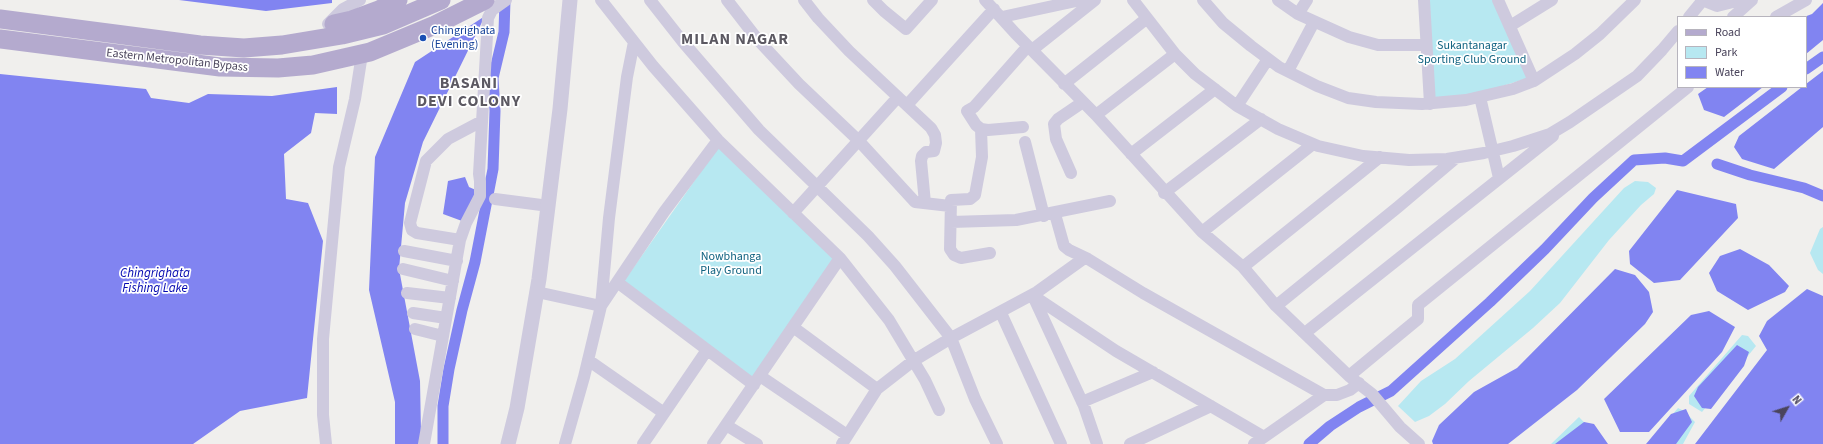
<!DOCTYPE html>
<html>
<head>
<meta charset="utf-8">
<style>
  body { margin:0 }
  #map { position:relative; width:1823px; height:444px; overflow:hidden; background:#f0efed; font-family:"Source Sans 3",sans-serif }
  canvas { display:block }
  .legend { position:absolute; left:1677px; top:16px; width:130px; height:72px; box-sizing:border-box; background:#fff; border:1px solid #b7b4bd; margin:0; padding:5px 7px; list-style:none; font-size:12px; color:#4a445b }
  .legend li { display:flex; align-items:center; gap:8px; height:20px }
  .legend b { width:20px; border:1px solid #b7b4bd }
  .north { position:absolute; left:1767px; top:388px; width:40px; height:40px; -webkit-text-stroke:3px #fff; paint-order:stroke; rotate:51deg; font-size:11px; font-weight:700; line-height:16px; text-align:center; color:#4a445b }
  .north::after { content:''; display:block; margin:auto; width:14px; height:18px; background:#4a445b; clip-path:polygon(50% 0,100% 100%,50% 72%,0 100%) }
</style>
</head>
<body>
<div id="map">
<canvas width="1823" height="444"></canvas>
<ul class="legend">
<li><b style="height:5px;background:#b4aace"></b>Road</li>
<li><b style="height:11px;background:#b7e8f1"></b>Park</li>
<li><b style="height:11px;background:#8184f1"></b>Water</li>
</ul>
<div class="north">N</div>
</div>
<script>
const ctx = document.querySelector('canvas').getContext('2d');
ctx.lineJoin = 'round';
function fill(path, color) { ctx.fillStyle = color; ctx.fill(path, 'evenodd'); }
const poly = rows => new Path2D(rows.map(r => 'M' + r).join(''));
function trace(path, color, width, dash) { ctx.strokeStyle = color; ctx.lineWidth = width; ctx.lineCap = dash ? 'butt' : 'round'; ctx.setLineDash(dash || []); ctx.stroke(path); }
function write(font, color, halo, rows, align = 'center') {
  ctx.font = font + ' "Source Sans 3",sans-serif'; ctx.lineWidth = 3.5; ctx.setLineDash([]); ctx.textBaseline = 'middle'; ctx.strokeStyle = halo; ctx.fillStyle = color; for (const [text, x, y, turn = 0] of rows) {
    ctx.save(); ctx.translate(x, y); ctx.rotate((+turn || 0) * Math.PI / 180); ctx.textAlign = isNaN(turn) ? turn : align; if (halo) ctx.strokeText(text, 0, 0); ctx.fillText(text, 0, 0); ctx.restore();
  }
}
const green = poly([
  [1428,0,1494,0,1528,78,1477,94,1434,100],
  [719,146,836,257,754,380,624,281],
  [1635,181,1648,182,1656,188,1654,194,1641,205,1609,240,1560,303,1533,328,1469,381,1445,404,1429,416,1415,422,1398,406,1421,381,1455,359,1530,291,1624,188],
  [1823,227,1823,274,1818,270,1810,253,1820,229],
  [1742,335,1748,336,1756,346,1702,412,1689,404,1689,396],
  [1678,408,1684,411,1695,422,1683,444,1647,444],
  [1579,417,1605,444,1551,444]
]);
const water = poly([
  [179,0,332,0,332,3,266,11],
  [1823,3,1823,40,1806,54,1806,17,1804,17,1812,14],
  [485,16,423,142,405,203,399,269,420,381,421,433,420,444,395,444,395,402,369,290,375,157,415,62],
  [1823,71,1823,127,1774,169,1742,159,1734,147,1739,136,1802,87,1806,87,1806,84],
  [0,74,146,89,151,98,189,103,208,94,272,96,337,87,337,114,315,113,311,133,284,154,286,199,308,203,323,241,307,398,240,411,193,444,0,444],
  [1708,87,1763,87,1724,117,1704,110,1698,94],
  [465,177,469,187,478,191,462,221,443,214,448,181],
  [1677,190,1736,204,1738,218,1680,280,1654,283,1630,264,1629,251],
  [1740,249,1769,265,1789,286,1785,292,1748,310,1717,291,1709,273,1720,256],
  [1615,269,1635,275,1649,292,1653,312,1645,324,1577,390,1508,444,1433,444,1432,441,1439,425,1474,392,1517,368],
  [1807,289,1823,296,1823,444,1695,444,1767,350,1759,336,1767,321],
  [1709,311,1735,327,1722,352,1649,432,1620,432,1604,399,1691,315],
  [1737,345,1749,352,1744,366,1711,409,1702,408,1694,396,1698,387],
  [1686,409,1692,422,1676,444,1646,444,1671,414],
  [1584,422,1594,424,1608,444,1555,444]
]);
const canal = poly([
  [1806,69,1823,57],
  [1717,164,1750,175,1804,188,1823,196],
  [443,444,443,406,449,369,462,310,475,262,493,169,495,111,493,78,504,32,505,0],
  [1309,444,1330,426,1359,407,1391,391,1490,302,1545,249,1593,198,1634,160,1665,158,1683,161,1782,87]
]);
const minor = poly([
  [601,0,653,66,718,140,840,258,889,320,925,380,939,410],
  [650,0,683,42,759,130,868,236,895,266,951,338,975,399,997,444],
  [727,0,758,40,799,84,858,140,915,202,950,206],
  [804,0,818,18,849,51,931,128,935,135,936,143,934,151,926,152,922,156,921,161,925,203],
  [873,0,884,11,906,29,932,0],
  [985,0,1015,33,1096,115,1202,232,1243,267,1276,306,1349,376,1372,394,1400,427,1419,444],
  [1133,0,1175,54,1195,74,1237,106,1278,129,1318,146,1363,156,1409,160,1447,159,1484,153,1513,146,1550,134,1570,122,1637,76,1662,50,1678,31],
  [1203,0,1223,23,1251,46,1279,67,1317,86,1348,98,1376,102,1422,104,1466,100,1513,89,1534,81,1575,54,1600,34,1635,0],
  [1278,0,1298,14,1349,37,1378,45,1426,45],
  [1424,0,1430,104],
  [1498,0,1534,81],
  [1702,0,1717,6,1741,0],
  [1298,14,1307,0],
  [1002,17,1081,0],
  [1689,17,1703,0],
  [1733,17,1752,0],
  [1776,17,1806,0],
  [328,24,343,9,360,0],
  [1510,26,1552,0],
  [1032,50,1095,0],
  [1288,71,1314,22],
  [1064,84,1146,19],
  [1480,97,1499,178],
  [907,105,994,9],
  [1237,106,1268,59],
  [1096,115,1175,54],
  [1023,127,988,130,981,129,976,125,967,111,974,107,1028,46],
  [981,129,982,157,975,195,970,199,951,200,950,249,954,255,961,258,990,253],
  [1025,142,1044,216],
  [1131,154,1215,89],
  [1071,173,1056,139,1054,124,1058,119,1083,102],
  [1164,193,1261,119],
  [495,199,549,206],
  [793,213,898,97],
  [1055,214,1064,246,1069,250,1088,259],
  [951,222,1016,220,1110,201],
  [1202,232,1313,144],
  [460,240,417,233,412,230,410,223,426,161,448,139,482,121],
  [404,251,457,261],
  [1243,267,1380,157],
  [403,269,453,281],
  [617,282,754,385],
  [537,292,601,306,664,212,718,140],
  [407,293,450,298],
  [1032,295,1116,351,1264,437],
  [1033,296,1084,406,1097,444],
  [1276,306,1398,207,1456,158],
  [413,313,446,318],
  [1001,313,1061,444],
  [793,327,877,389],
  [415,329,443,336],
  [1305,333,1553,136],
  [588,360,664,413],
  [760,376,847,435],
  [1349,376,1418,319,1418,305,1688,87],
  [1082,402,1153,372],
  [726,425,757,444],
  [326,444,323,415,323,339,339,167,355,99,362,54],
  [424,444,460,240,466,223,480,196,480,181,479,174,488,18,492,10,506,0],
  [565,444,584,377,601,306,609,218,627,77,634,42],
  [643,444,707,350],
  [713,444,840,258],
  [842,444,877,389,913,361,951,338,1037,292,1083,259,1088,259,1143,293,1324,395],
  [1130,444,1211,406],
  [1254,444,1324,395,1337,395,1350,390,1359,383]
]);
const tertiary = poly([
  [508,444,517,408,539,279,560,109,570,0]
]);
const primary = poly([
  [0,19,200,45,244,48,282,45,342,35,383,25,441,0],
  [334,24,352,20,379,10,398,0],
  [0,39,220,67,278,68,313,65,370,52,435,25,485,0]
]);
const markers = [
  [423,38,4,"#1a4fb4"]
];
const transitNames = [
  ["Chingrighata",431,31],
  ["(Evening)",431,45]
];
const parkNames = [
  ["Sukantanagar",1472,46],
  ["Sporting Club Ground",1472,60],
  ["Nowbhanga",731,257],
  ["Play Ground",731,271]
];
const streetNames = [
  ["Eastern Metropolitan Bypass",177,61,6]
];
const waterNames = [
  ["Chingrighata",155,274],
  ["Fishing Lake",155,289]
];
const districtNames = [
  ["MILAN NAGAR",735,40],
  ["BASANI",469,84],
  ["DEVI COLONY",469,102]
];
fill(green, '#b7e8f1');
fill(water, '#8184f1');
trace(canal, '#8184f1', 11);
trace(minor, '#cecade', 12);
trace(tertiary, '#cecade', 15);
trace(primary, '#b4aace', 19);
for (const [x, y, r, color] of markers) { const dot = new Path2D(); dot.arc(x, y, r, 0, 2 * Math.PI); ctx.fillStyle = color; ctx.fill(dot); trace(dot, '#fff', 1.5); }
write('12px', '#164399', '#fff', transitNames, 'left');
write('12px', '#116381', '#fff', parkNames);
write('12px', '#4a445b', '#fff', streetNames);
write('italic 13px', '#0308af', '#fff', waterNames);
ctx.letterSpacing = '1px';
write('bold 16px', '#5c5962', '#fff', districtNames);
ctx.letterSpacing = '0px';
</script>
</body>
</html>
